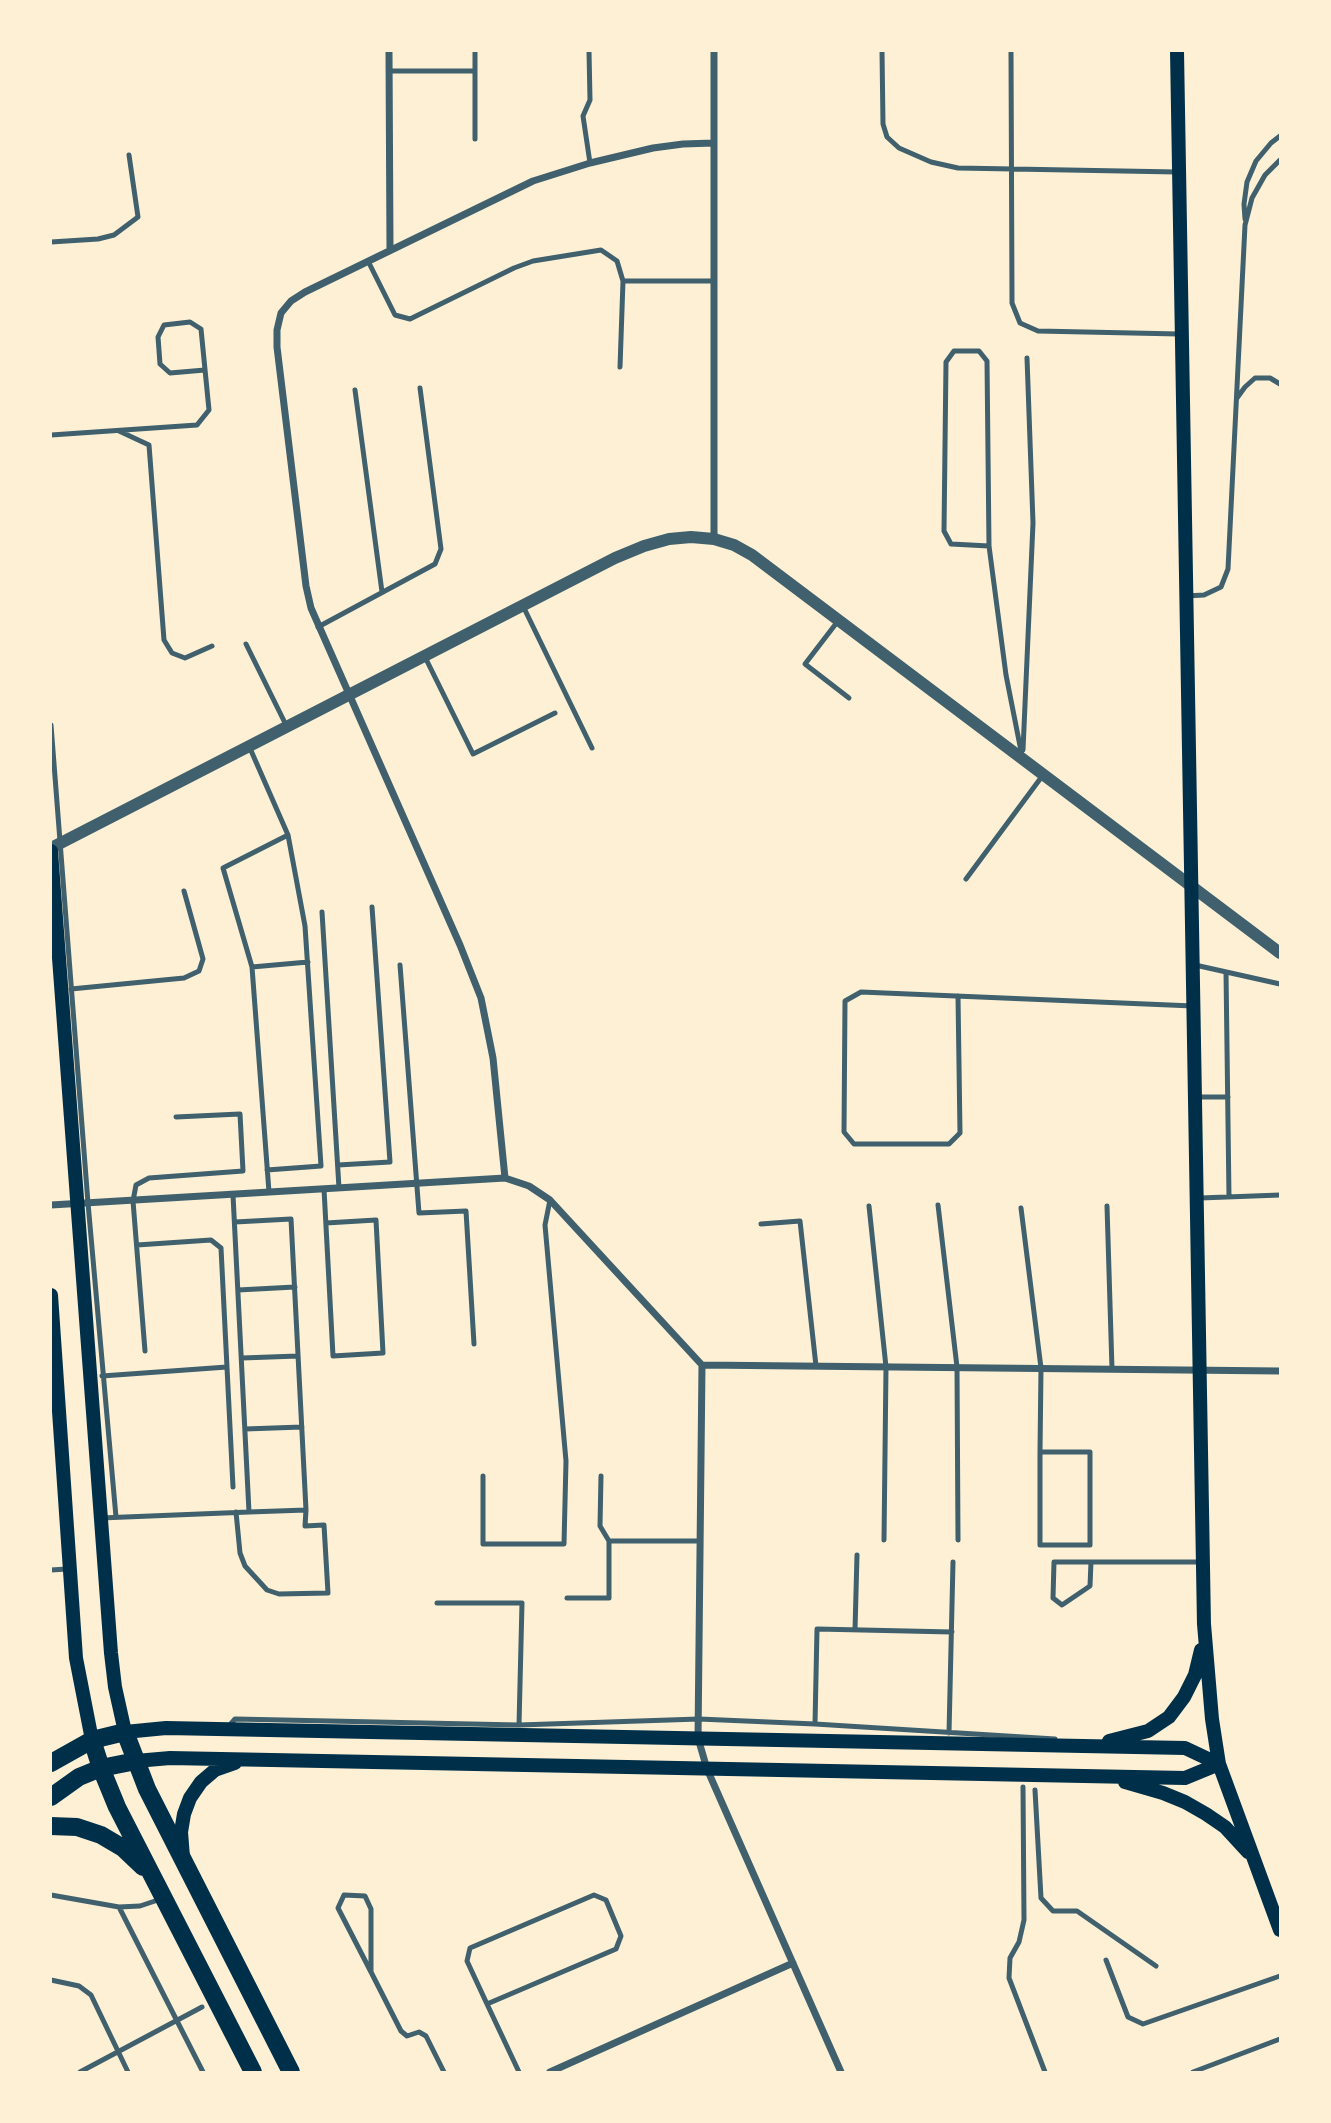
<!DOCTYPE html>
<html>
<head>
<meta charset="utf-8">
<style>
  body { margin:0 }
  #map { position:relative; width:1331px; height:2123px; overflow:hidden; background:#fdf0d5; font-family:"Varela Round",sans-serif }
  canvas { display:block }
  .frame { position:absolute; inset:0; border:52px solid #fdf0d5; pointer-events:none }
</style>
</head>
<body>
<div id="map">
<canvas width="1331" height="2123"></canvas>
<div class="frame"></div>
</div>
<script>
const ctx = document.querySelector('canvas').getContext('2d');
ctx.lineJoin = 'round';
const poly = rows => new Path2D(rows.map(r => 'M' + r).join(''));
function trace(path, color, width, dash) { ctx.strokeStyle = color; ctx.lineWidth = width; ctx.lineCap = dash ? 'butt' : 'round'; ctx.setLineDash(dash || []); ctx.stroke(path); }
const service = poly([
  [475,51,475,139],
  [589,51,590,100,583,116,590,163],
  [882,51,883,124,887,137,899,148,931,162,958,168,1177,172],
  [1011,51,1012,303,1020,323,1038,331,1179,334],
  [389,71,475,71],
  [1245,219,1244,204,1247,182,1256,161,1271,143,1280,136],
  [51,242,98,239,114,235,138,217,129,155],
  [368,261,395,315,410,319,514,268,533,261,601,250,617,261,623,281,620,367],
  [623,281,714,281],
  [355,390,382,592],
  [1237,398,1245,387,1255,378,1270,378,1280,384],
  [119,431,149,445,164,640,172,653,185,658,212,646],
  [51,435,197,425,209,410,201,329,190,322,164,325,158,337,160,364,170,373,205,370],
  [989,546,951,544,944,531,946,362,954,351,979,351,987,361,989,546,1006,675,1022,756],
  [1186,596,1204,595,1221,587,1228,569,1245,225,1252,198,1265,175,1280,160],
  [523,606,592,748],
  [838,621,805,664,849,698],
  [318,627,435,564,441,549,420,388],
  [246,644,287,727],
  [425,657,473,754,555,713],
  [51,725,88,1203,116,1517],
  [249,746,288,835,305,926,321,1166,267,1170],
  [1023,750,1033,523,1027,358],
  [966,879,1043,775],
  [322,912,339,1188],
  [400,965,419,1213,466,1211,474,1344],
  [1195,965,1280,984],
  [252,967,308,962],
  [1226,972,1229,1197],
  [71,989,184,978,199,971,203,959,184,891],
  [958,996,960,1133,949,1144,854,1144,844,1132,845,1001,861,992,1193,1006],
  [1196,1097,1228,1097],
  [338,1165,390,1162,372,907],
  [324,1189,333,1356,383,1353,376,1220,326,1223],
  [269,1192,252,967,223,868,288,835],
  [233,1195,249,1512],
  [1200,1198,1280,1195],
  [938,1205,957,1367,958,1540],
  [869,1206,886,1367,884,1540],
  [1107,1206,1112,1369],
  [1021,1208,1041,1368,1040,1452,1040,1545,1090,1545,1090,1452,1040,1452],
  [235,1222,291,1219,306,1510],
  [761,1224,800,1221,816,1366],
  [137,1245,211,1240,221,1248,233,1487],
  [238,1290,295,1287],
  [145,1351,133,1201,136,1185,149,1178,243,1171,240,1114,176,1117],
  [242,1358,298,1356],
  [102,1376,227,1367],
  [245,1429,302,1427],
  [483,1476,483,1544,564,1544,566,1461,545,1225,550,1200],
  [101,1518,249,1512,306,1510,305,1526,324,1525,328,1593,279,1594,267,1590,245,1566,240,1553,236,1512],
  [609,1541,700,1541],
  [1091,1562,1090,1586,1062,1605,1053,1598,1054,1562,1202,1562],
  [51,1570,67,1569],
  [567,1598,609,1598,609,1541,600,1526,601,1476],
  [437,1603,522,1603,519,1725],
  [855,1630,857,1555],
  [815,1724,817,1629,952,1632],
  [229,1726,235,1719,519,1725,699,1719,815,1724,1055,1739],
  [949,1733,953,1562],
  [1023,1787,1024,1920,1019,1942,1010,1958,1009,1978,1045,2072],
  [1035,1790,1041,1898,1053,1911,1077,1911,1156,1966],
  [51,1895,119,1907,140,1906,161,1899],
  [119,1907,203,2072],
  [1106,1960,1128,2017,1143,2024,1280,1976],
  [371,1972,371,1909,365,1896,344,1895,338,1908,371,1972,401,2031,407,2036,419,2032,426,2036,444,2072],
  [51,1980,79,1986,91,1995,128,2072],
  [487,2004,616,1949,621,1936,606,1900,594,1895,470,1948,467,1961,487,2004,519,2072],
  [80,2072,202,2007],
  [1193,2072,1280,2039]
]);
const minor = poly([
  [389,51,390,250],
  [714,539,714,51],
  [505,1178,493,1058,481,998,460,945,311,608,306,586,277,347,277,330,281,313,291,301,305,292,533,181,590,163,653,148,683,144,714,143],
  [51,1205,505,1178,529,1186,550,1200,702,1365,1280,1371],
  [702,1365,698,1738,707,1769,841,2072],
  [550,2072,793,1963]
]);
const tertiary = poly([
  [51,848,615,558,644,546,669,539,691,537,714,539,734,545,752,555,1280,953]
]);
const secondary = poly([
  [1177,51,1204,1624,1212,1719,1219,1764,1280,1930],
  [51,851,111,1653,115,1687,125,1732,166,1728,1185,1748,1219,1764],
  [51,1295,76,1658,92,1740],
  [1109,1741,1148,1731,1169,1717,1184,1697,1195,1675,1201,1650],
  [136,1761,170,1758,1185,1778,1219,1764],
  [1125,1782,1163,1793,1185,1802,1206,1814,1225,1827,1248,1852],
  [183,1857,181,1832,184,1814,190,1798,201,1782,215,1770,235,1763]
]);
const trunk = poly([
  [92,1740,101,1768,117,1807,253,2072],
  [51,1763,92,1740,125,1732,147,1789,291,2072],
  [51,1797,79,1777,101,1768,136,1761],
  [51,1826,77,1827,101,1835,123,1848,143,1867]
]);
trace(service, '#3f606c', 5);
trace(minor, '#3f606c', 7);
trace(tertiary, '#3f606c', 12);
trace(secondary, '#003049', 14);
trace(trunk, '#003049', 18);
</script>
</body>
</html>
